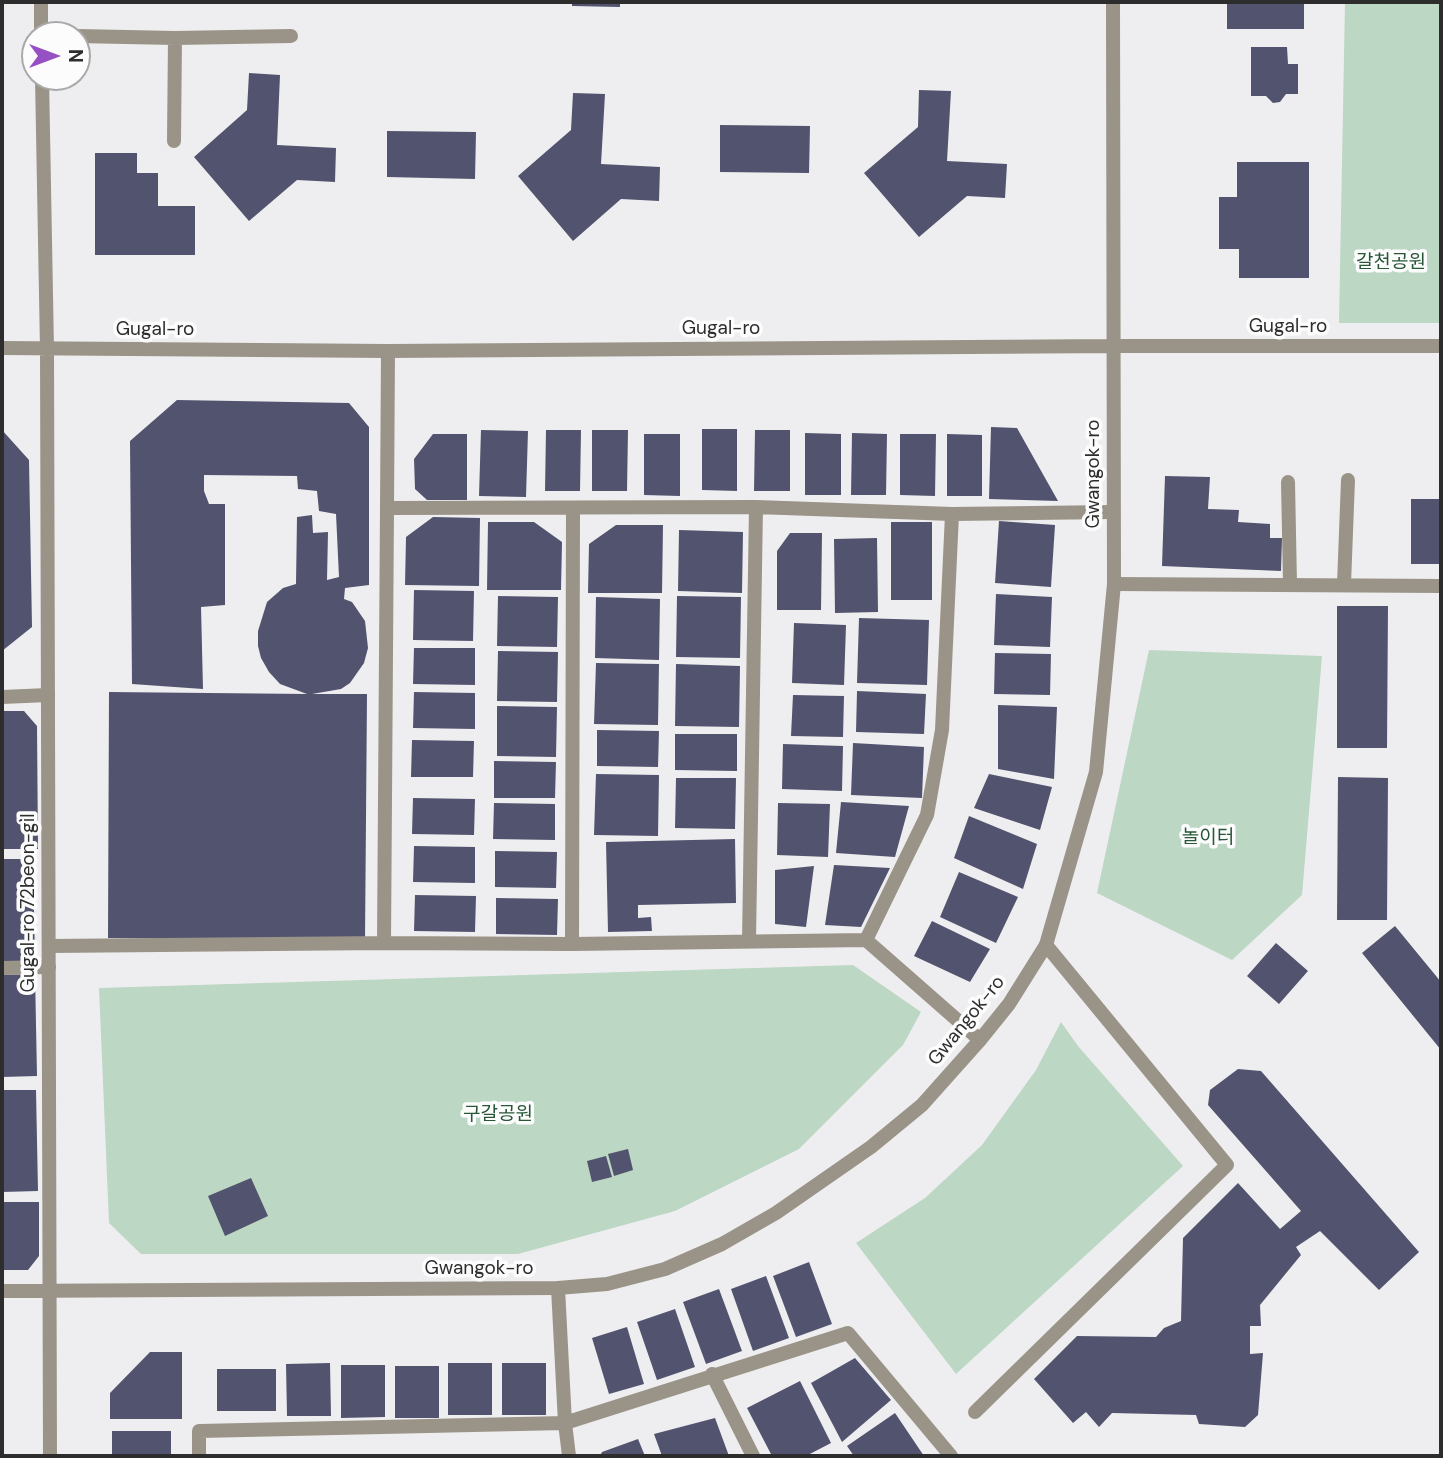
<!DOCTYPE html>
<html>
<head>
<meta charset="utf-8">
<style>
  body { margin:0 }
  #map { position:relative; width:1443px; height:1458px; overflow:hidden; background:#eeeef0; font-family:"DM Sans",sans-serif }
  canvas { display:block }
  .frame { position:absolute; inset:0; border:4px solid #2d2d2d; pointer-events:none }
  .north { position:absolute; left:21px; top:21px; width:70px; height:70px; box-sizing:border-box; background:#fcfcfd; border:2px solid #a9a9aa; border-radius:50%; rotate:90deg; font-size:19px; font-weight:700; line-height:28px; text-align:center; color:#2d2d2d }
  .north::after { content:''; display:block; margin:auto; width:24px; height:32px; background:#9650c4; clip-path:polygon(50% 0,100% 100%,50% 72%,0 100%) }
</style>
</head>
<body>
<div id="map">
<canvas width="1443" height="1458"></canvas>
<div class="frame"></div>
<div class="north">N</div>
</div>
<script>
const ctx = document.querySelector('canvas').getContext('2d');
ctx.lineJoin = 'round';
function fill(path, color) { ctx.fillStyle = color; ctx.fill(path, 'evenodd'); }
const poly = rows => new Path2D(rows.map(r => 'M' + r).join(''));
function trace(path, color, width, dash) { ctx.strokeStyle = color; ctx.lineWidth = width; ctx.lineCap = dash ? 'butt' : 'round'; ctx.setLineDash(dash || []); ctx.stroke(path); }
function write(font, color, halo, rows, align = 'center') {
  ctx.font = font + ' "DM Sans","Noto Sans KR",sans-serif'; ctx.lineWidth = 7; ctx.setLineDash([]); ctx.textBaseline = 'middle'; ctx.strokeStyle = halo; ctx.fillStyle = color; for (const [text, x, y, turn = 0] of rows) {
    ctx.save(); ctx.translate(x, y); ctx.rotate((+turn || 0) * Math.PI / 180); ctx.textAlign = isNaN(turn) ? turn : align; if (halo) ctx.strokeText(text, 0, 0); ctx.fillText(text, 0, 0); ctx.restore();
  }
}
const green = poly([
  [1345,2,1441,2,1441,323,1339,323],
  [1149,650,1322,656,1302,895,1232,960,1097,893],
  [853,965,921,1012,903,1045,799,1149,675,1211,518,1254,141,1254,109,1223,99,988],
  [1061,1022,1078,1046,1183,1166,956,1374,856,1243,925,1198,982,1145,1036,1070]
]);
const building = poly([
  [572,2,620,2,620,7,572,6],
  [1227,2,1304,2,1304,29,1227,29],
  [1251,47,1287,47,1288,64,1298,64,1298,94,1286,94,1280,102,1273,103,1266,96,1251,96],
  [249,73,280,75,277,145,336,148,335,182,297,180,249,221,194,157,247,110],
  [919,90,951,91,947,161,1007,164,1005,198,967,196,919,237,864,173,918,127],
  [573,93,605,94,601,164,660,167,659,201,621,199,573,241,518,176,571,130],
  [720,125,810,126,809,173,720,172],
  [387,131,476,132,475,179,387,177],
  [95,153,137,153,137,173,158,173,158,206,195,206,195,255,95,255],
  [1237,162,1309,162,1309,278,1239,278,1239,249,1219,249,1219,197,1237,197],
  [177,400,349,403,369,427,369,585,345,588,344,599,352,602,365,621,368,648,364,663,350,683,341,689,312,694,367,694,365,940,108,938,109,692,307,694,280,684,269,672,261,658,258,646,258,631,267,602,283,588,296,584,297,517,312,515,313,533,328,532,327,580,339,577,336,514,319,511,317,491,298,489,297,476,204,475,204,491,209,504,225,504,225,605,201,607,203,689,132,684,130,441],
  [991,427,1017,428,1058,501,989,499],
  [702,429,737,429,737,491,702,490],
  [2,430,29,460,32,627,2,651],
  [481,430,528,431,526,497,479,496],
  [546,430,581,430,580,491,545,491],
  [592,430,628,430,627,491,592,491],
  [755,430,790,430,790,491,754,491],
  [805,433,841,434,841,495,805,495],
  [852,433,887,434,886,495,851,495],
  [433,434,467,434,467,500,427,500,415,489,414,459],
  [644,434,680,434,680,496,644,495],
  [900,434,936,434,935,496,900,495],
  [947,434,982,435,982,496,947,496],
  [1165,476,1210,477,1208,509,1239,510,1238,522,1270,524,1270,538,1282,538,1281,571,1162,566],
  [1411,499,1441,499,1441,564,1411,564],
  [433,517,480,518,479,586,405,585,406,537],
  [999,521,1055,525,1051,587,995,583],
  [488,522,534,522,562,542,561,590,487,590],
  [891,522,932,522,932,600,891,600],
  [616,525,663,525,662,593,588,593,589,544],
  [679,530,743,532,742,593,678,591],
  [790,533,822,533,821,610,777,610,777,551],
  [877,538,878,612,835,613,834,539],
  [414,590,474,591,473,641,413,640],
  [996,594,1052,597,1050,647,994,645],
  [498,596,558,597,557,647,497,646],
  [677,596,741,597,740,658,676,657],
  [596,597,660,599,659,660,595,658],
  [1337,606,1388,606,1387,748,1337,748],
  [859,618,929,620,927,685,857,683],
  [794,623,846,625,844,685,792,683],
  [414,648,475,648,475,685,413,684],
  [498,651,558,652,557,702,497,701],
  [995,653,1051,654,1050,695,994,694],
  [596,663,659,664,658,725,594,724],
  [676,664,740,666,739,727,675,726],
  [857,691,926,694,924,734,856,732],
  [414,692,475,693,475,729,413,728],
  [793,695,844,696,843,737,791,736],
  [998,705,1057,707,1054,779,998,769],
  [497,706,557,707,556,757,497,756],
  [2,711,24,711,37,726,38,849,2,849],
  [597,730,659,731,658,767,597,766],
  [675,734,737,734,737,771,675,770],
  [412,740,474,741,473,777,411,777],
  [853,743,924,747,922,798,851,795],
  [783,744,843,746,842,791,782,789],
  [494,761,556,762,555,798,494,798],
  [596,774,659,775,658,836,594,835],
  [989,774,1052,787,1040,830,974,808],
  [1338,777,1388,778,1387,920,1337,920],
  [676,778,736,778,735,829,675,828],
  [413,798,475,799,474,835,412,834],
  [841,802,909,806,895,857,836,853],
  [494,803,555,804,555,840,493,839],
  [778,803,830,804,828,857,777,855],
  [969,816,1037,844,1023,889,954,858],
  [735,839,736,903,638,905,638,918,651,917,652,931,608,932,606,842],
  [414,846,475,847,475,883,413,882],
  [495,851,557,852,556,888,495,887],
  [2,859,33,859,35,961,2,961],
  [834,865,890,868,861,927,825,925],
  [814,866,806,927,775,924,775,870],
  [959,872,1018,897,996,943,940,917],
  [415,895,476,896,475,932,414,931],
  [496,898,558,899,557,935,496,934],
  [932,921,990,949,970,982,914,956],
  [1395,926,1441,982,1441,1050,1362,953],
  [1276,943,1308,971,1279,1004,1247,976],
  [35,974,37,1076,2,1077,2,975],
  [1238,1069,1261,1071,1419,1252,1379,1290,1320,1231,1296,1247,1301,1255,1260,1305,1261,1326,1250,1326,1250,1354,1263,1353,1258,1415,1245,1427,1199,1424,1196,1415,1112,1413,1099,1427,1086,1412,1073,1423,1034,1379,1077,1336,1156,1337,1164,1328,1181,1321,1183,1238,1238,1183,1280,1229,1301,1211,1208,1105,1210,1090],
  [2,1090,36,1090,38,1191,2,1192],
  [628,1149,633,1170,614,1176,608,1154],
  [606,1156,612,1177,592,1182,587,1161],
  [251,1178,268,1216,225,1236,208,1196],
  [2,1202,39,1202,39,1256,28,1270,2,1270],
  [809,1262,832,1324,796,1337,773,1276],
  [766,1276,789,1338,753,1351,731,1289],
  [719,1289,742,1351,706,1364,683,1302],
  [675,1309,695,1367,657,1380,637,1322],
  [627,1327,644,1384,609,1394,592,1338],
  [150,1352,182,1352,182,1419,110,1419,110,1393],
  [855,1358,891,1400,842,1442,811,1383],
  [330,1363,331,1416,287,1416,286,1364],
  [448,1363,492,1363,492,1415,448,1415],
  [502,1363,546,1363,546,1415,502,1415],
  [341,1365,385,1365,385,1417,341,1418],
  [395,1366,439,1366,439,1418,395,1418],
  [217,1369,276,1369,276,1411,217,1411],
  [800,1381,831,1443,806,1456,772,1456,747,1408],
  [895,1413,924,1456,854,1456,847,1446],
  [715,1418,729,1456,662,1456,654,1434],
  [112,1431,171,1431,171,1456,112,1456],
  [638,1439,645,1456,600,1456,602,1452]
]);
const service = poly([
  [77,36,175,38,291,36],
  [174,141,175,38],
  [975,1412,1227,1165,1046,945]
]);
const pedestrian = poly([
  [2,968,49,967]
]);
const minor = poly([
  [41,2,41,35],
  [42,77,47,349],
  [1288,482,1290,584],
  [387,508,388,351],
  [952,514,1113,512],
  [1114,584,1441,586],
  [1344,584,1348,480],
  [2,697,48,695],
  [866,940,572,944,384,943,387,508,756,507,952,514,942,730,927,815,866,940,980,1040],
  [749,941,756,507],
  [572,944,573,508],
  [49,946,384,943],
  [558,1288,565,1423,569,1456],
  [712,1374,753,1456],
  [199,1456,199,1431,565,1423,848,1333,951,1456]
]);
const tertiary = poly([
  [2,348,388,351,1114,346,1441,346],
  [47,349,50,1456],
  [2,1291,558,1288,607,1284,665,1269,722,1244,776,1213,871,1147,922,1105,980,1040,1009,1004,1046,945,1096,772,1114,584,1113,2]
]);
const parkNames = [
  ["갈천공원",1391,263],
  ["놀이터",1208,838],
  ["구갈공원",498,1115]
];
const streetNames = [
  ["Gugal-ro",1288,327],
  ["Gugal-ro",721,329],
  ["Gugal-ro",155,330],
  ["Gwangok-ro",1094,474,-90],
  ["Gugal-ro 72beon-gil",29,903,-90],
  ["Gwangok-ro",967,1021,-51],
  ["Gwangok-ro",479,1269]
];
fill(green, '#bcd7c3');
fill(building, '#52536e');
trace(service, '#9a9387', 14);
trace(pedestrian, '#9a9387', 14);
trace(minor, '#9a9387', 14);
trace(tertiary, '#9a9387', 14);
write('19px', '#285738', '#fcfcfd', parkNames);
write('19px', '#2d2d2d', '#fcfcfd', streetNames);
</script>
</body>
</html>
